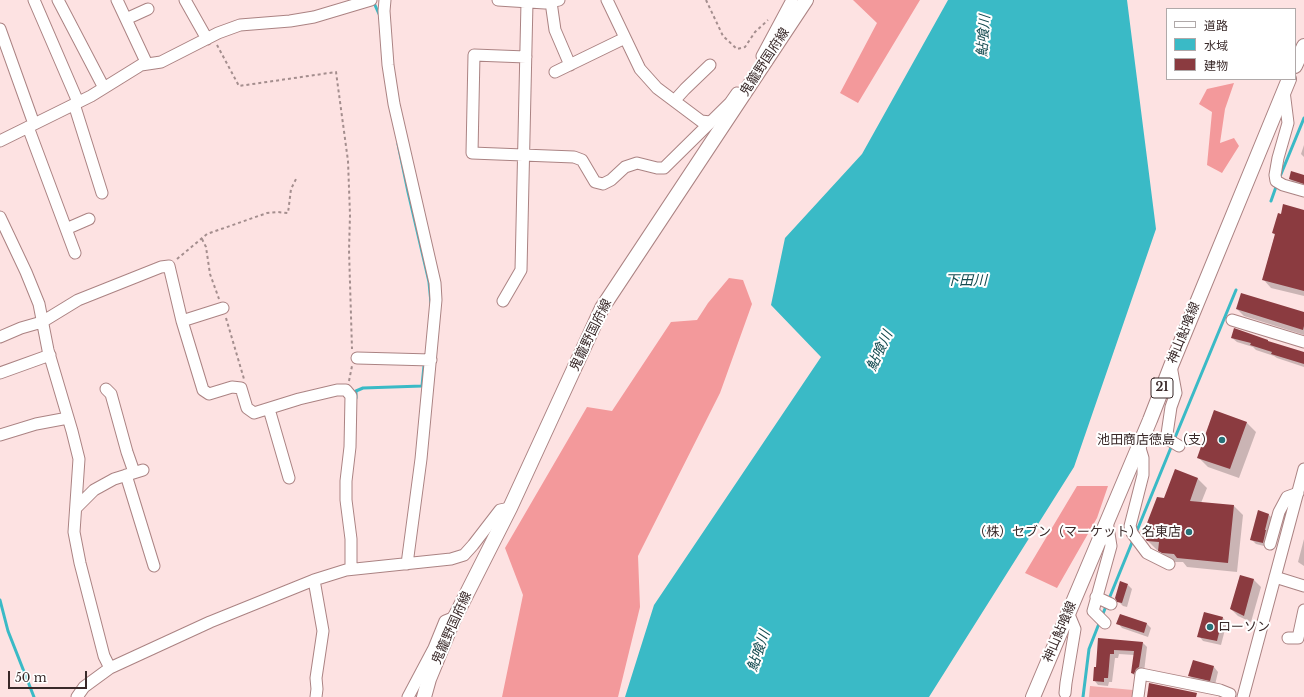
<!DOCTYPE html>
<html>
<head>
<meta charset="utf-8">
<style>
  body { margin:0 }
  #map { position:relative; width:1304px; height:697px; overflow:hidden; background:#fde2e2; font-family:"Libre Baskerville","Noto Sans JP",serif }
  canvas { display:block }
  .legend { position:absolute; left:1166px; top:8px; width:130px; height:72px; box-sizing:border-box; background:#fff; border:1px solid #b0a9a9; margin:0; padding:5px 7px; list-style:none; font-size:12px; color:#392929 }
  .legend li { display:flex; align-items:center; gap:8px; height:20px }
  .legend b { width:20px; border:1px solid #b0a9a9 }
  .scale { position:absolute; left:8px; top:671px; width:79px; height:18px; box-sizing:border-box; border:2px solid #392929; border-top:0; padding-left:5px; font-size:12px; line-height:14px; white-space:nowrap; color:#392929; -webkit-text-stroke:3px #fff; paint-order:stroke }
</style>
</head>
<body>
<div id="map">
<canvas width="1304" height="697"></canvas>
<ul class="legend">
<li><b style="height:5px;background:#fff"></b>道路</li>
<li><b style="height:11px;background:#3abac6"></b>水域</li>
<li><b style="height:11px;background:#8b3b40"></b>建物</li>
</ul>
<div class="scale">50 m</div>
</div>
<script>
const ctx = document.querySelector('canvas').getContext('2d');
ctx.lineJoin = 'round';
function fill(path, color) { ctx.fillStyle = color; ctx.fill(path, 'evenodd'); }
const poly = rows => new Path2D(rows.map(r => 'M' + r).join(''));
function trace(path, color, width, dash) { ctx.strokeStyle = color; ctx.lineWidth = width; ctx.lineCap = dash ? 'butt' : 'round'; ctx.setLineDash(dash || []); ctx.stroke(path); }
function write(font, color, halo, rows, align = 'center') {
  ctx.font = font + ' "Libre Baskerville","Noto Sans JP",serif'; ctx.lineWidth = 4; ctx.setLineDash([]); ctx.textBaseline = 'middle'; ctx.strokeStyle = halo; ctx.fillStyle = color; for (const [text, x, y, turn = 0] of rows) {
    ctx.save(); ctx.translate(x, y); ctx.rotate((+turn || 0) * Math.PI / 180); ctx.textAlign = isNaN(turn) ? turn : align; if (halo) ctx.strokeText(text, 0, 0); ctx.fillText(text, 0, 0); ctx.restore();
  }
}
const green = poly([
  [1090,686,1133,690,1133,697,1089,697]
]);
const forest = poly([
  [853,0,920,0,858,103,840,93,877,23],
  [1234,83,1225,109,1220,143,1234,138,1239,146,1222,173,1207,165,1212,112,1199,104,1207,89],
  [729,278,743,280,752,304,720,393,638,556,640,607,618,697,502,697,523,595,505,548,587,407,612,411,671,322,697,320,708,303],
  [1077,486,1108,486,1097,518,1057,588,1025,573]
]);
const water = poly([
  [948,0,1127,0,1156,229,1074,467,929,697,625,697,654,605,821,357,771,305,785,238,862,154]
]);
const shadow = poly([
  [1304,145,1304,157,1301,154],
  [1304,176,1304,186,1294,184,1290,179],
  [1304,211,1304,296,1271,288,1263,279,1275,235,1273,233,1281,215],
  [1237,309,1304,313,1304,335,1244,316],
  [1232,338,1304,353,1304,367,1277,358,1274,356,1256,350,1253,347,1237,342],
  [1246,422,1256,432,1239,478,1208,467,1198,457],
  [1175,470,1198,479,1207,488,1201,503,1234,506,1243,515,1237,572,1187,567,1183,562,1172,562,1168,560,1159,550,1157,550,1147,540,1165,499],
  [1268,514,1273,519,1268,547,1256,544,1251,539],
  [1304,539,1304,566,1298,562],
  [1240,576,1254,580,1261,587,1251,622,1238,616,1231,609],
  [1128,585,1132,589,1127,607,1123,606,1118,601],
  [1222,617,1227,622,1221,645,1203,641,1199,636],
  [1118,623,1146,623,1151,628,1148,637,1122,628],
  [1099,639,1143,643,1147,647,1144,672,1136,677,1132,673,1134,655,1119,654,1118,658,1115,658,1112,682,1109,682,1108,686,1098,685,1094,680,1097,668],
  [1214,667,1218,672,1215,685,1194,681,1190,676]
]);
const stream = poly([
  [374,3,379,14],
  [398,144,408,192,429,282,431,303],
  [1279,179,1304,118],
  [1271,201,1277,184],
  [356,398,356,391,363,388,422,386,424,366],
  [1174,440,1236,290],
  [1136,533,1172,445],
  [0,600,8,631,34,697],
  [1102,616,1133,540],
  [1083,697,1089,649,1100,621]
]);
const building = poly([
  [1291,171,1304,175,1304,184,1289,179],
  [1283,204,1304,210,1304,291,1262,280,1275,234,1272,233,1278,213,1281,214],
  [1241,293,1304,312,1304,326,1303,330,1236,309],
  [1234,328,1268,340,1268,341,1304,352,1304,364,1271,354,1272,352,1250,345,1251,343,1231,338],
  [1214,410,1247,422,1230,469,1197,458],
  [1175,469,1198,478,1190,501,1234,505,1228,563,1177,558,1174,554,1162,553,1158,551,1159,542,1147,541,1146,540,1147,523,1157,497,1164,498],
  [1258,510,1269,514,1265,530,1266,530,1263,543,1250,540],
  [1240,575,1254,579,1244,616,1230,609],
  [1120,581,1128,584,1122,603,1117,602,1115,598],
  [1204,612,1223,617,1217,641,1197,637],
  [1120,614,1147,623,1144,633,1116,624],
  [1098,638,1143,642,1139,667,1136,669,1134,674,1131,673,1134,651,1114,650,1114,654,1110,654,1108,678,1104,678,1104,682,1093,681,1094,667,1096,667],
  [1193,660,1214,666,1210,681,1188,676],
  [1149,683,1197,693,1196,697,1147,697]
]);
const path = poly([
  [706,0,723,36,737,49,745,47,755,32,768,20],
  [217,45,239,86,336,72,348,161,350,215,349,250,352,349],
  [202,239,206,247,210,274,219,299],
  [177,259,207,234,267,213,277,212,288,213,291,189,296,179],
  [226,318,244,379],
  [349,381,352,366]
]);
const minor = poly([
  [34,0,78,102],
  [58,0,104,88],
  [117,0,147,64],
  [185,0,207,39],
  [385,0,384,11,388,65,394,104,435,283,436,300,421,459,407,564],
  [498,0,545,3,559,0],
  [607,0,640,69,657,88,701,121,710,122],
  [551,2,555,30,570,65],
  [126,19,148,9],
  [0,29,34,124],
  [762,56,792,0],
  [526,57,474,55,472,153,574,157,582,160,595,182,603,184,611,180,625,167,637,163,657,168,664,168,730,103,737,93],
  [555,72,625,38],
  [1284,91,1288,123,1278,158,1275,175,1276,181,1283,185,1304,191],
  [675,100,685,89,710,65],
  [74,104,102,193],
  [28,127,75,253],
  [0,141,91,96,141,65,161,62,218,33,240,25,290,21,314,17,371,0],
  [0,217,26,272,39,304,48,350,72,431,79,459,74,532,80,563,104,656,110,668],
  [66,229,89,219],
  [503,301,521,270,527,2],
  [1232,320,1304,342],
  [182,321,223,308],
  [0,337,21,328,42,322,78,300,161,267,169,266,182,321,203,390,209,394,232,387,241,388,247,408,254,413,299,399,337,390,346,390,351,396,350,447,346,481,346,500,351,539,351,569],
  [357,358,431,360],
  [1171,366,1176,393,1171,407,1167,434,1169,440,1179,446],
  [0,373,50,355],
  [106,389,111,394,127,452,134,472],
  [269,409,289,478],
  [0,435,36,424,68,418],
  [1139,445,1143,458,1143,475,1130,526,1132,533,1147,553,1169,564],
  [126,475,154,566],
  [76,508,94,490,114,479,143,470],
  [1270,544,1279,512,1287,497,1298,493],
  [1275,577,1304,586],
  [314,580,323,631,316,678,317,689,316,697],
  [1096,597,1111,604],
  [1105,623,1093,611,1111,546,1107,521],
  [1288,638,1298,638,1304,610],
  [1065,693,1066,683,1075,629,1068,612],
  [77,697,84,687,110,668,210,622,314,580,346,570,451,559,464,555,473,545,500,510,510,508],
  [408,697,434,648,445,621,455,617],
  [1138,697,1141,674,1220,690,1230,694,1229,697],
  [1243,697,1304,469]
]);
const major = poly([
  [1295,66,1304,46],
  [424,697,429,679,453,621,510,508,602,308,806,0],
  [1033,697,1150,420,1171,366,1289,79]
]);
const markers = [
  [1222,440,4,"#277178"],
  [1189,532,4,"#277178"],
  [1210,627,4,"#277178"]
];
const shields = [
  [1162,388,22]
];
const shieldNames = [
  ["21",1162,388]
];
const streetNames = [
  ["鬼籠野国府線",765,62,-57],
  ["神山鮎喰線",1184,333,-68],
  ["鬼籠野国府線",591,335,-64],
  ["鬼籠野国府線",452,628,-66],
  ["神山鮎喰線",1060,632,-67]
];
const poiNames = [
  ["池田商店徳島（支）",1214,440],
  ["（株）セブン（マーケット）名東店",1181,532],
  ["ローソン",1218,627,"left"]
];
const waterNames = [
  ["鮎喰川",984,36,-86],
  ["下田川",966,281],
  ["鮎喰川",880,351,-65],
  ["鮎喰川",759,651,-71]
];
fill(green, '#f1abac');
fill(forest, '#f3999b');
fill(water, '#3abac6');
fill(shadow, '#0003');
trace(stream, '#3abac6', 3);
fill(building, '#8b3b40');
trace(minor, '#ab8383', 13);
trace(major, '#ab8383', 16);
trace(path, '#a48e8e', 2, [3, 3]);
trace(minor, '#fff', 11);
trace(major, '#fff', 14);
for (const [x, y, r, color] of markers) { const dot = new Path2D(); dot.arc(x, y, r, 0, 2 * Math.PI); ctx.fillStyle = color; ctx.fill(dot); trace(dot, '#fff', 1.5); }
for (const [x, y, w] of shields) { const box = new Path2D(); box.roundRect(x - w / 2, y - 10, w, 20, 3); ctx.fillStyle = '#fff'; ctx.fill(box); trace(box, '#392929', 1); }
write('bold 12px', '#392929', null, shieldNames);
write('13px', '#392929', '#fff', streetNames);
write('13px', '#392929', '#fff', poiNames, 'right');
write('italic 14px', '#154b50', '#fff', waterNames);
</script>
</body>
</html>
